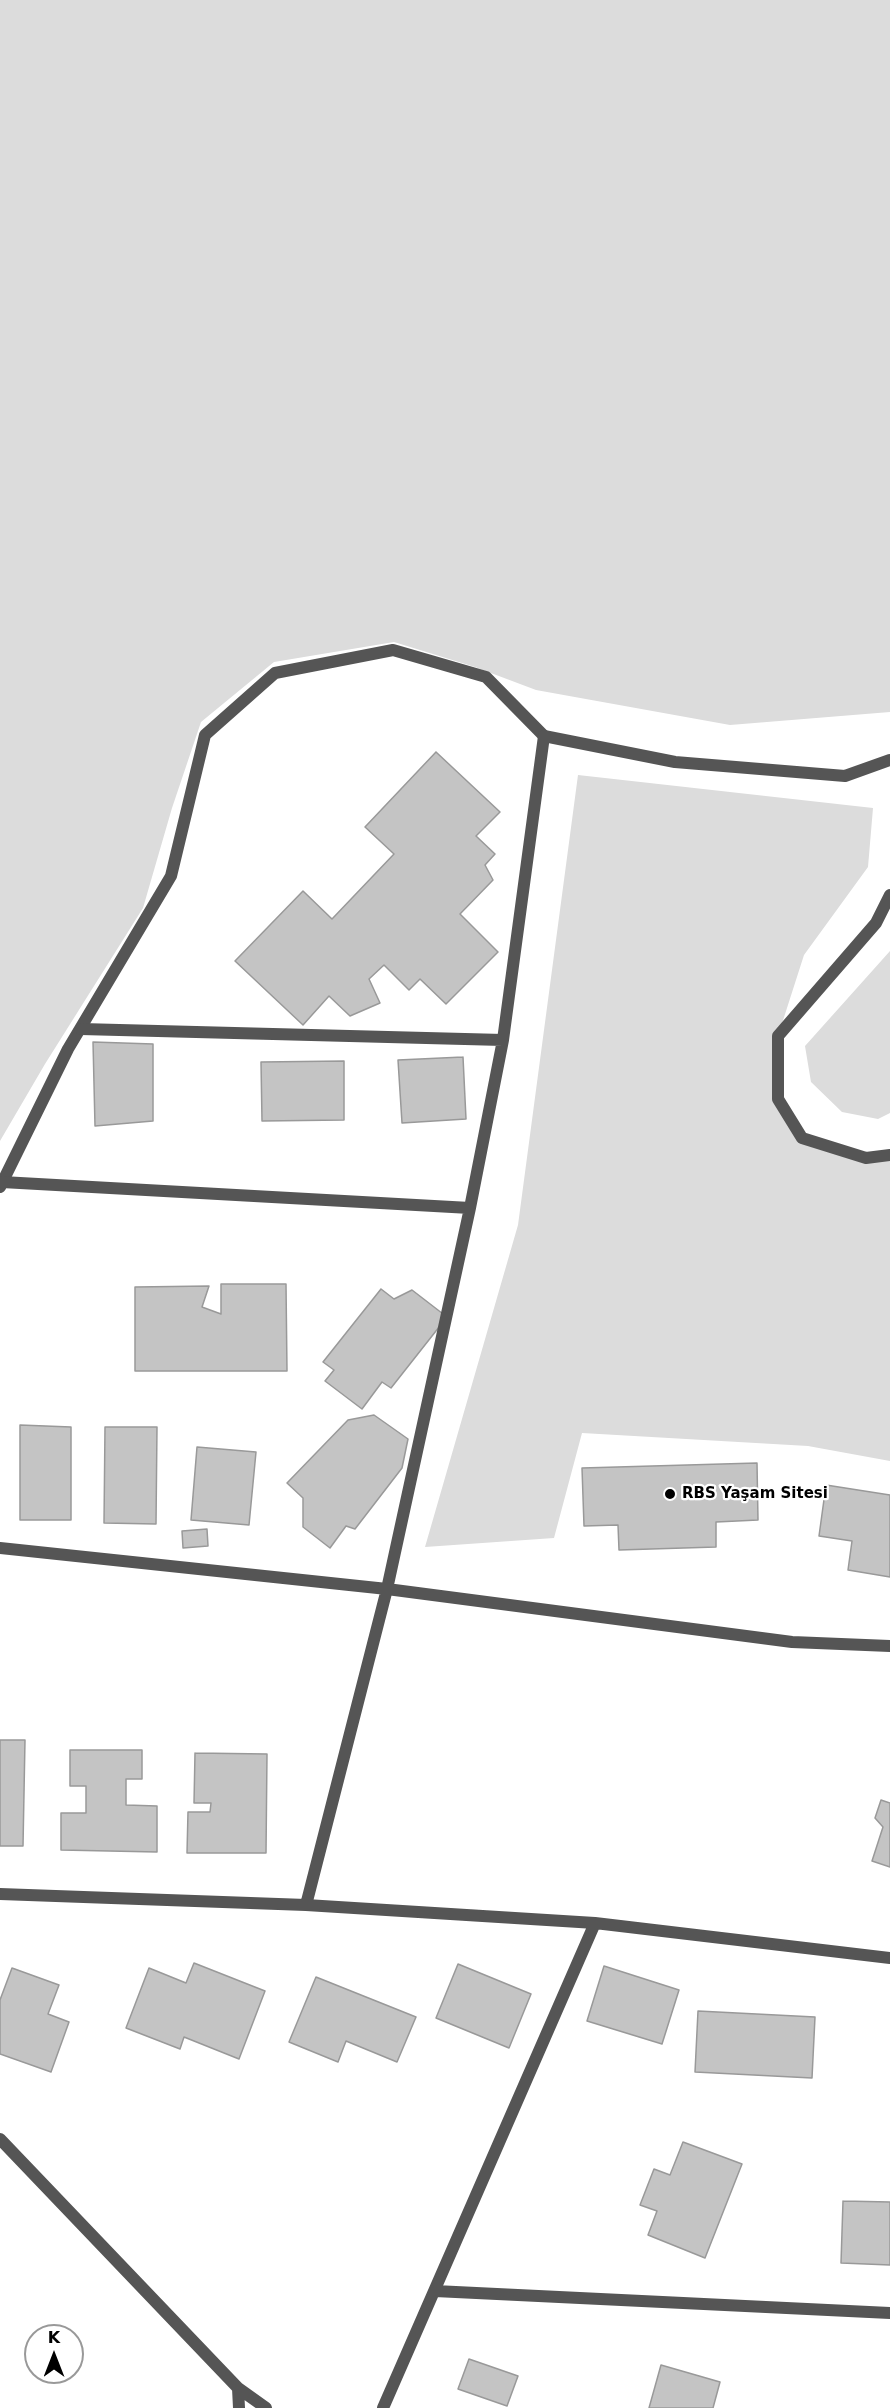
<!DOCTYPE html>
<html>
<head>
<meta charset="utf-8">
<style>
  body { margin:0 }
  #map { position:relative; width:890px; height:2408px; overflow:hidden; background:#fff; font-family:"DejaVu Sans",sans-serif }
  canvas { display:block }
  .north { position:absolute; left:24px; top:2324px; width:60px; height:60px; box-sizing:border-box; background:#fff; border:2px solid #999; border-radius:50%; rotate:0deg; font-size:16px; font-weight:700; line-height:24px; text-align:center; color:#000 }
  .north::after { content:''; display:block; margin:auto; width:21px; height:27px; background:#000; clip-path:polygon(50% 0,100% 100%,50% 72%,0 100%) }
</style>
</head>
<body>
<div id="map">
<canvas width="890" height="2408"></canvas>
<div class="north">K</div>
</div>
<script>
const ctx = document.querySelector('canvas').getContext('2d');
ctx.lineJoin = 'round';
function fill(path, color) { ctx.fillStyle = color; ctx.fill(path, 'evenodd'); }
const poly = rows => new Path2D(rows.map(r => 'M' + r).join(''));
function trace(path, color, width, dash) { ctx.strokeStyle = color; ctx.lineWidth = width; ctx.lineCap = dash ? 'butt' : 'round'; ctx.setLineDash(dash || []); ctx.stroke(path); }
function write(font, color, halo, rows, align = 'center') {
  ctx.font = font + ' "DejaVu Sans",sans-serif'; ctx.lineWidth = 4.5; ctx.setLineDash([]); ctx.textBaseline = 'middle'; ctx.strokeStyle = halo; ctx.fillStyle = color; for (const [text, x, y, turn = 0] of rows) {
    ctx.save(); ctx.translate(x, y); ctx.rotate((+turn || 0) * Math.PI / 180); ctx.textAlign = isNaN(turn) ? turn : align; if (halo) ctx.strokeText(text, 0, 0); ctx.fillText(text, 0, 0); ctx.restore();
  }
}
const green = poly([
  [0,0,890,0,890,712,730,725,536,690,475,667,394,642,274,662,201,722,172,808,143,908,45,1064,0,1141],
  [578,775,873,808,868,867,804,955,778,1036,778,1099,802,1138,866,1158,890,1155,890,1461,808,1446,582,1433,554,1538,425,1547,518,1225],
  [890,951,890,1113,878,1119,842,1112,811,1082,805,1046]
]);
const building = poly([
  [436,752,500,812,476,836,495,854,485,865,493,880,460,914,498,952,446,1004,420,979,409,990,384,965,369,979,380,1003,350,1016,329,996,303,1025,235,961,303,891,332,919,394,854,365,827,436,752],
  [93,1042,153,1044,153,1121,95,1126,93,1042],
  [463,1057,466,1119,402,1123,398,1060,463,1057],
  [344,1061,344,1120,262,1121,261,1062,344,1061],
  [221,1284,286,1284,287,1371,135,1371,135,1287,209,1286,202,1307,221,1314,221,1284],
  [381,1289,394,1299,412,1290,447,1317,391,1388,382,1382,362,1409,325,1381,334,1370,323,1362,381,1289],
  [374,1415,408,1439,402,1468,355,1529,346,1526,330,1548,303,1527,303,1498,287,1483,348,1420,374,1415],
  [20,1425,71,1427,71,1520,20,1520,20,1425],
  [105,1427,157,1427,156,1524,104,1523,105,1427],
  [197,1447,256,1452,249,1525,191,1520,197,1447],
  [757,1463,758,1520,716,1522,716,1547,619,1550,618,1525,584,1526,582,1468,757,1463],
  [826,1485,890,1495,890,1577,848,1570,852,1541,819,1536,826,1485],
  [207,1529,208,1546,183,1548,182,1531,207,1529],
  [0,1740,25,1740,23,1846,0,1846,0,1740],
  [70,1750,142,1750,142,1779,126,1779,126,1805,157,1806,157,1852,61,1850,61,1813,86,1813,86,1786,70,1786,70,1750],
  [195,1753,267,1754,266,1853,187,1853,188,1812,210,1812,211,1803,194,1803,195,1753],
  [881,1800,890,1803,890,1867,872,1861,883,1827,875,1818,881,1800],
  [194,1963,265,1991,239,2059,184,2037,180,2049,126,2028,149,1968,186,1983,194,1963],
  [458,1964,531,1994,509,2048,436,2018,458,1964],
  [604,1966,679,1990,662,2044,587,2021,604,1966],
  [12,1968,59,1985,48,2014,69,2022,51,2072,0,2054,0,2000,12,1968],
  [316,1977,416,2017,397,2062,346,2041,338,2062,289,2042,316,1977],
  [698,2011,815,2017,812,2078,695,2072,698,2011],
  [683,2142,742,2164,705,2258,648,2235,657,2211,640,2205,654,2169,670,2175,683,2142],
  [843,2201,890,2202,890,2265,841,2263,843,2201],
  [469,2359,518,2376,507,2406,458,2389,469,2359],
  [661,2365,720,2382,713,2408,649,2408,661,2365]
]);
const service = poly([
  [0,1187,68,1049,171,876,205,735,275,673,393,650,486,677,544,736]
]);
const minor = poly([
  [890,895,876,923,778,1036,778,1099,802,1138,866,1158,890,1155],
  [81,1029,503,1040],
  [2,1182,470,1208],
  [0,1548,387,1589,792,1642,890,1646],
  [0,1894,306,1905,595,1923,890,1958],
  [306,1905,387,1589,470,1208,503,1040,544,736,675,762,845,776,890,760],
  [0,2139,238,2388,266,2408],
  [435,2291,890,2313],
  [238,2388,239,2408],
  [383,2408,595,1923]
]);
const markers = [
  [670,1494,6,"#000"]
];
const poiNames = [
  ["RBS Yaşam Sitesi",682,1494]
];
fill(green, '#dcdcdc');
fill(building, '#c4c4c4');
trace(building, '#999', 1.5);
trace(service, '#555', 12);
trace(minor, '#555', 12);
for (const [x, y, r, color] of markers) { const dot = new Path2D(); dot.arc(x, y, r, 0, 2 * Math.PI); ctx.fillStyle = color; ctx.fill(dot); trace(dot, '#fff', 2); }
write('bold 15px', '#000', '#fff', poiNames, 'left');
</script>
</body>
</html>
